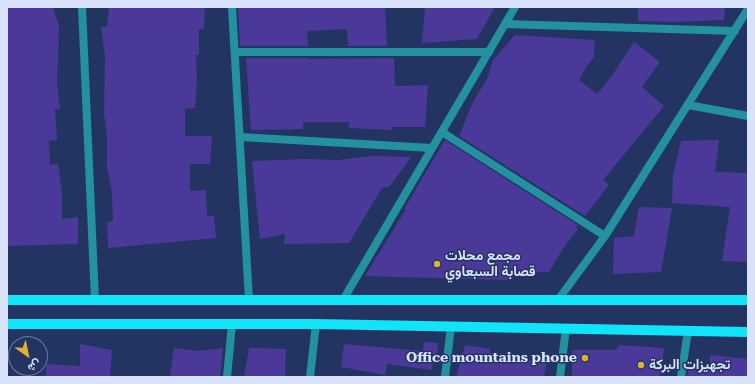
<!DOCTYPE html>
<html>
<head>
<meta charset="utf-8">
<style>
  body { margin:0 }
  #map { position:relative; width:755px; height:384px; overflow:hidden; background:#233463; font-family:"Roboto Serif",Vazirmatn,serif }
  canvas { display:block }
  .frame { position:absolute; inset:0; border:8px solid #d8e2fa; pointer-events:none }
  .north { position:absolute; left:8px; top:336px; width:40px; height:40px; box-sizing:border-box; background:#233463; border:1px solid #6b7a9f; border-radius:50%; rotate:147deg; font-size:11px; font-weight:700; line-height:16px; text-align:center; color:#d8e2fa }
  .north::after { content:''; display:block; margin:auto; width:14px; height:18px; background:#dfb034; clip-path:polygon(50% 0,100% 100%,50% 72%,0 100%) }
</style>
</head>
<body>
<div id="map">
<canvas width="755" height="384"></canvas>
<div class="frame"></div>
<div class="north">ش</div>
</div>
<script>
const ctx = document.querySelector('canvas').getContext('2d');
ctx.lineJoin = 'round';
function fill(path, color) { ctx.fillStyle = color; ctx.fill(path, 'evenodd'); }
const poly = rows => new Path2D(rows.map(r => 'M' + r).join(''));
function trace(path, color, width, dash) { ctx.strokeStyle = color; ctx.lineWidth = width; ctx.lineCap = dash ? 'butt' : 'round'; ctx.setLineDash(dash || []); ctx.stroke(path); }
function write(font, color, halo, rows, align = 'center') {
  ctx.font = font + ' "Roboto Serif",Vazirmatn,serif'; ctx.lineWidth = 3; ctx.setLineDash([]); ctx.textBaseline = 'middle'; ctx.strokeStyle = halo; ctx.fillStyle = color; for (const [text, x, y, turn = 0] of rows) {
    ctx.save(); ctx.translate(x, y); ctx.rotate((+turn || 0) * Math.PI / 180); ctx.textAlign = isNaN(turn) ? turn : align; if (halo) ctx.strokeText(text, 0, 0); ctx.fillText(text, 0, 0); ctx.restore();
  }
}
const building = poly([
  [7,7,53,7,59,26,57,83,60,109,55,109,57,140,49,141,50,165,58,164,62,193,62,219,78,217,78,244,7,246],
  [109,7,205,7,204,29,199,29,199,55,196,55,197,81,195,108,185,109,185,136,212,136,210,164,190,164,190,191,206,190,207,216,214,216,216,238,108,248,107,222,113,221,112,193,107,167,107,137,104,113,105,56,101,27,107,27],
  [238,7,385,7,387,46,348,46,347,29,307,31,308,46,240,46],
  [425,7,495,7,477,39,422,43],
  [638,7,725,7,724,20,674,22,638,21],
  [515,35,595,40,594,57,586,67,579,80,597,94,611,77,634,42,660,62,642,87,664,106,603,180,609,185,585,216,459,136,473,102,487,79,493,60],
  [246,58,309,58,309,59,394,58,395,86,428,85,425,127,392,127,392,130,349,128,349,122,303,122,303,129,251,130],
  [445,140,578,225,576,227,578,229,562,250,549,272,511,273,508,280,365,276,406,209,404,209],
  [719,140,715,172,748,173,748,262,722,261,730,207,672,203,673,175,681,141],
  [372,156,411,157,390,186,382,188,349,243,284,244,285,234,260,239,252,161,303,159,339,160],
  [639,207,672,208,661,272,613,274,614,238,634,236],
  [424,342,438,343,437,361,433,360,432,370,387,364,385,375,341,367,344,344,423,351],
  [80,344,112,350,110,377,46,377,46,364,80,366],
  [465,345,490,349,490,353,519,354,518,360,547,361,544,377,456,377],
  [619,345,664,348,660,377,572,377,572,350,616,350],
  [174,348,199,351,223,348,220,377,170,377],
  [249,348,286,349,285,377,244,377],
  [710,355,748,359,748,377,687,377,689,365,710,366]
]);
const minor = poly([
  [82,7,95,300],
  [505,24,735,31],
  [235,52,489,52],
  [688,105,748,116],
  [442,132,605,236],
  [240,137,432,148],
  [343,300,515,7],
  [558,300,605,236,748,9],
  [227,377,232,324],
  [310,377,316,324],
  [445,377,451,326],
  [560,377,566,328],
  [681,377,688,331]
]);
const tertiary = poly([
  [232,7,249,300]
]);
const primary = poly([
  [7,300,748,300],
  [7,324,316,324,748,332]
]);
const markers = [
  [437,264,4,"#dfb034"],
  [585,358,4,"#dfb034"],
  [641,365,4,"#dfb034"]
];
const poiNames = [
  ["مجمع محلات",445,256],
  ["قصابة السبعاوي",445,272],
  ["Office mountains phone",577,358,"right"],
  ["تجهيزات البركة",649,365]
];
fill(building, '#4b399a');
trace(minor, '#24919e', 8);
trace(tertiary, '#24919e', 8);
trace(primary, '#0fe4f9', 10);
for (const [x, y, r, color] of markers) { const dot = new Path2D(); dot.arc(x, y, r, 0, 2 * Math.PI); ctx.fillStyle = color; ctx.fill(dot); trace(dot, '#233463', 1.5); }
write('bold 14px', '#d8e2fa', '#233463', poiNames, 'left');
</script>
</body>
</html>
